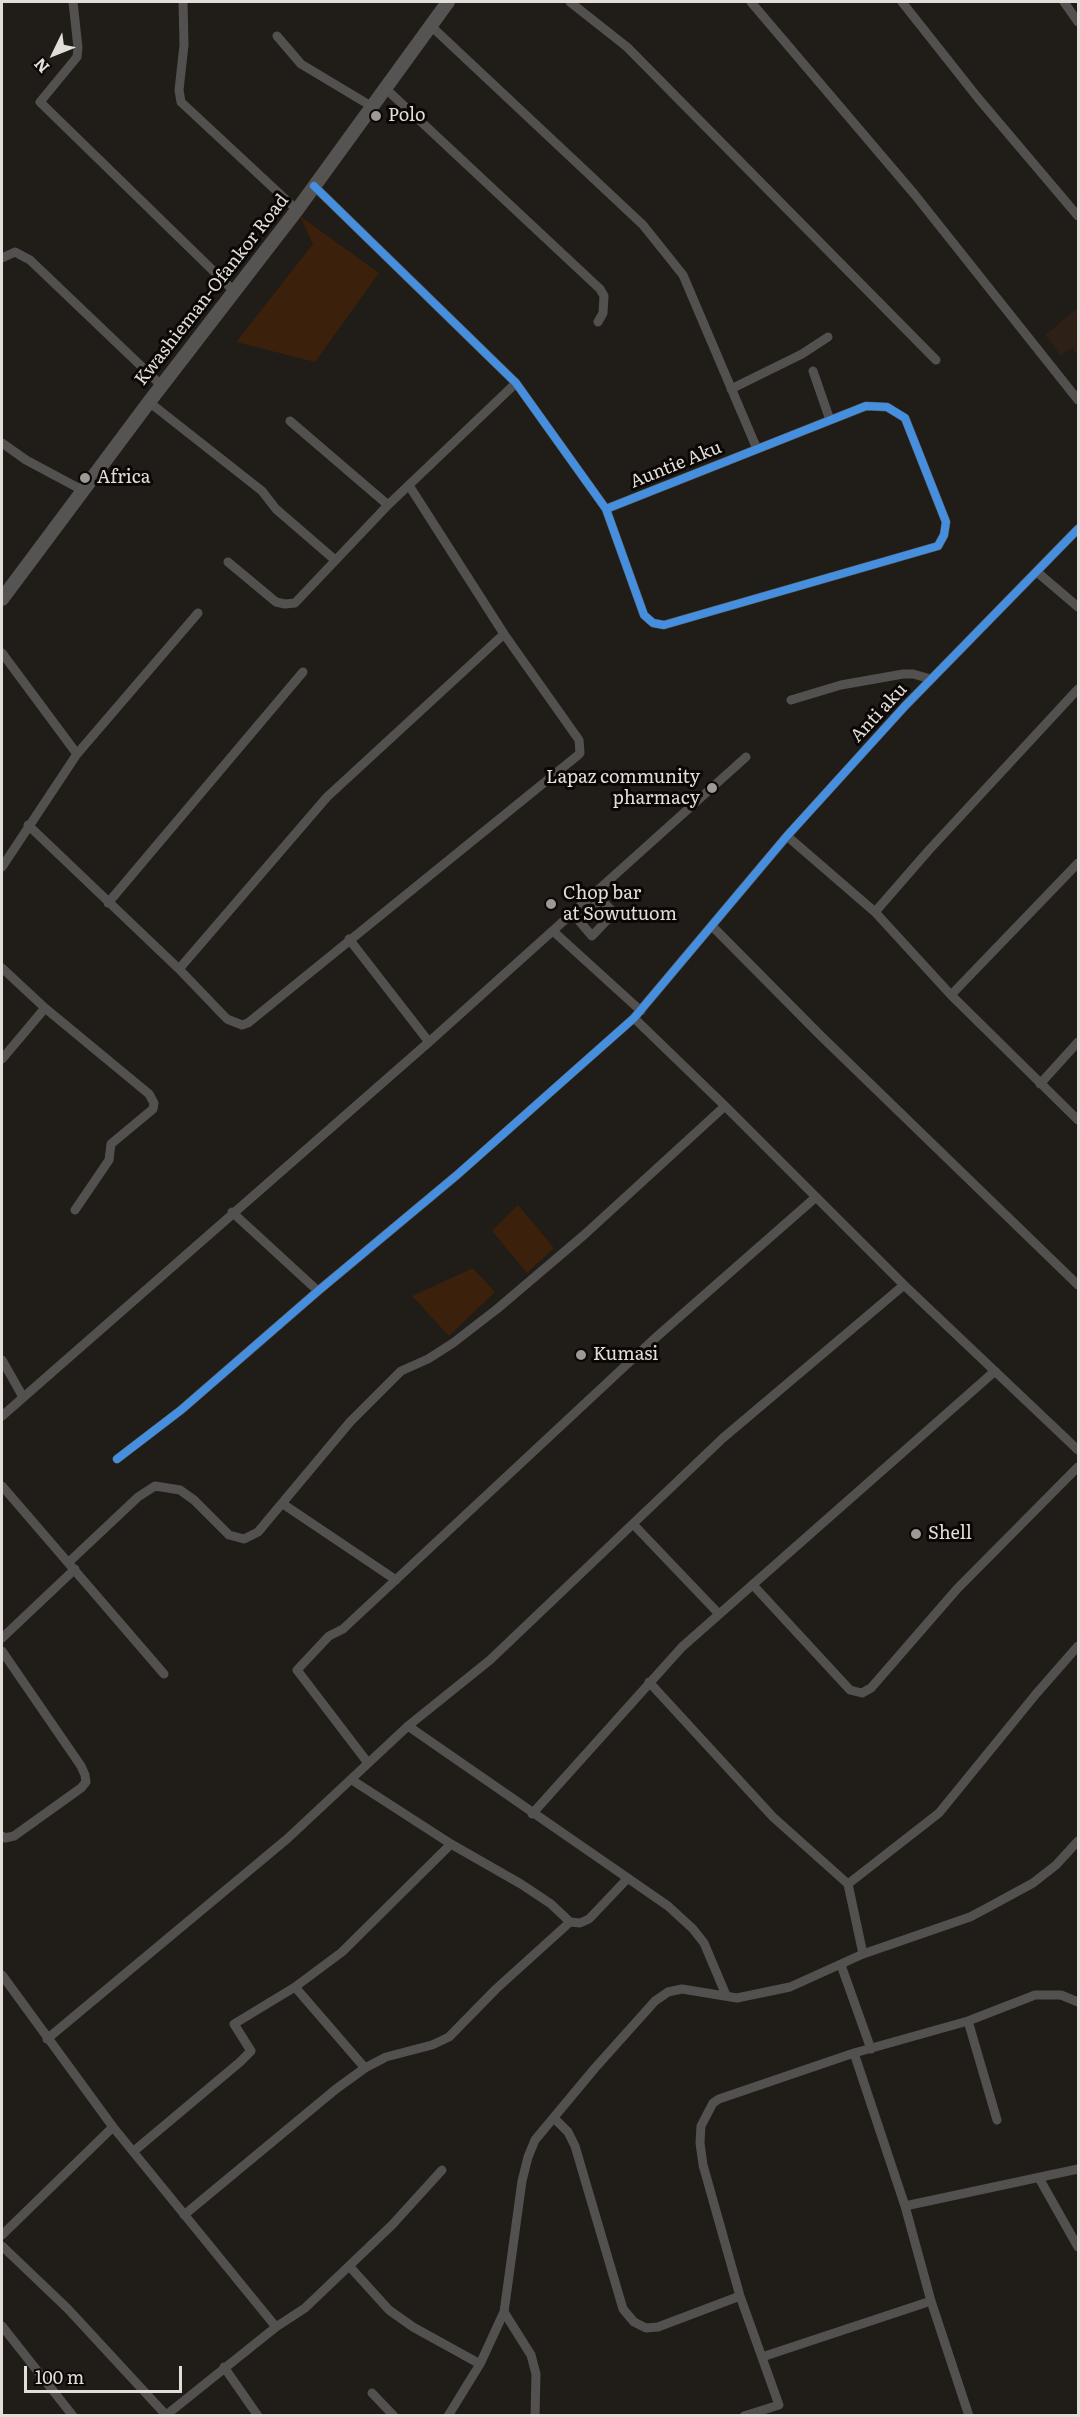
<!DOCTYPE html>
<html>
<head>
<meta charset="utf-8">
<style>
  body { margin:0 }
  #map { position:relative; width:1080px; height:2417px; overflow:hidden; background:#201c18; font-family:Literata,serif }
  canvas { display:block }
  .frame { position:absolute; inset:0; border:3px solid #e3ddd9; pointer-events:none }
  .north { position:absolute; left:24px; top:24px; width:60px; height:60px; -webkit-text-stroke:4px #0a0705; paint-order:stroke; rotate:227deg; font-size:16px; font-weight:700; line-height:24px; text-align:center; color:#e3ddd9 }
  .north::after { content:''; display:block; margin:auto; width:21px; height:27px; background:#e3ddd9; clip-path:polygon(50% 0,100% 100%,50% 72%,0 100%) }
  .scale { position:absolute; left:24px; top:2366px; width:158px; height:27px; box-sizing:border-box; border:3px solid #e3ddd9; border-top:0; padding-left:8px; font-size:18px; line-height:21px; white-space:nowrap; color:#e3ddd9; -webkit-text-stroke:4px #0a0705; paint-order:stroke }
</style>
</head>
<body>
<div id="map">
<canvas width="1080" height="2417"></canvas>
<div class="frame"></div>
<div class="north">N</div>
<div class="scale">100 m</div>
</div>
<script>
const ctx = document.querySelector('canvas').getContext('2d');
ctx.lineJoin = 'round';
function fill(path, color) { ctx.fillStyle = color; ctx.fill(path, 'evenodd'); }
const poly = rows => new Path2D(rows.map(r => 'M' + r).join(''));
function trace(path, color, width, dash) { ctx.strokeStyle = color; ctx.lineWidth = width; ctx.lineCap = dash ? 'butt' : 'round'; ctx.setLineDash(dash || []); ctx.stroke(path); }
function write(font, color, halo, rows, align = 'center') {
  ctx.font = font + ' Literata,serif'; ctx.lineWidth = 6; ctx.setLineDash([]); ctx.textBaseline = 'middle'; ctx.strokeStyle = halo; ctx.fillStyle = color; for (const [text, x, y, turn = 0] of rows) {
    ctx.save(); ctx.translate(x, y); ctx.rotate((+turn || 0) * Math.PI / 180); ctx.textAlign = isNaN(turn) ? turn : align; if (halo) ctx.strokeText(text, 0, 0); ctx.fillText(text, 0, 0); ctx.restore();
  }
}
const built = poly([
  [1078,308,1078,355,1072,348,1061,356,1045,335]
]);
const green = poly([
  [300,216,379,273,315,362,236,342,313,244],
  [518,1205,554,1248,527,1273,492,1231],
  [473,1268,495,1292,449,1336,412,1296]
]);
const street = poly([
  [73,2,78,48,77,57,40,102,235,292],
  [183,2,184,45,179,90,181,102,297,210],
  [570,2,627,47,936,360],
  [751,2,915,195,1078,400],
  [902,2,978,98,1078,216],
  [1064,2,1078,22],
  [431,26,643,225,683,275,757,449],
  [277,36,301,64,371,106],
  [385,88,600,289,604,296,603,313,598,322],
  [314,186,516,383,606,509,644,615,653,623,664,625,938,546,944,535,946,522,905,418,887,407,866,406,606,509],
  [2,258,15,252,30,260,162,386],
  [813,371,830,420],
  [731,389,802,354,828,337],
  [149,402,262,491,276,509,335,560],
  [290,421,388,505],
  [2,443,26,460,84,491],
  [228,562,276,602,285,604,295,603,388,505,516,383],
  [1037,572,1078,607],
  [2,653,77,754],
  [791,700,841,685,903,674,913,674,931,679],
  [28,825,179,969,227,1019,242,1025,248,1023,577,756,580,753,579,740,504,634,410,487],
  [787,836,875,912,951,995,1078,1120],
  [2,867,77,754,198,613],
  [108,903,303,672],
  [875,912,929,850,1078,689],
  [612,915,592,936,580,922,601,899,613,912],
  [712,926,820,1035,1078,1285],
  [553,931,641,1011],
  [349,939,429,1042],
  [2,968,45,1008,149,1094,154,1103,153,1109,111,1144,109,1160,75,1210],
  [179,969,327,797,504,634],
  [951,995,1078,863],
  [634,1018,725,1106,904,1285,1078,1450],
  [2,1059,45,1008],
  [1040,1084,1078,1042],
  [232,1212,318,1291],
  [2,1360,23,1397],
  [2,1416,429,1042,746,757],
  [117,1459,181,1410,318,1291,457,1175,634,1018,787,836,905,706,1078,529],
  [2,1486,164,1674],
  [283,1504,396,1580],
  [634,1525,719,1614],
  [69,1562,138,1497,155,1486,180,1490,194,1500,229,1535,244,1539,258,1532,350,1422,401,1371,428,1359,453,1343,497,1309,584,1235,725,1106],
  [753,1585,850,1690,862,1693,871,1688,957,1589,1078,1467],
  [2,1638,75,1569],
  [2,1651,81,1766,85,1775,86,1782,81,1788,14,1836,5,1838,2,1836],
  [649,1682,773,1817,848,1884,863,1954],
  [408,1726,668,1906,693,1929,704,1943,726,1995],
  [368,1763,297,1670,329,1636,343,1629,653,1340,816,1197],
  [352,1780,451,1844,521,1884,551,1904,570,1922],
  [532,1814,682,1647,995,1371],
  [848,1884,939,1813,1036,1694,1078,1646],
  [841,1965,871,2049],
  [2,1975,113,2127,276,2327],
  [295,1987,365,2068],
  [968,2021,997,2120],
  [47,2039,287,1839,408,1726,490,1660,723,1438,904,1285],
  [854,2053,905,2206,931,2301,969,2416],
  [554,2118,568,2132,575,2146,623,2309,634,2322,646,2328,658,2327,740,2296],
  [134,2151,240,2062,251,2051,234,2024,295,1987,342,1952,451,1844],
  [1039,2178,1078,2247],
  [905,2206,1078,2169],
  [184,2215,336,2089,365,2068,386,2057,432,2045,449,2037,496,1989,570,1922,580,1923,589,1919,628,1878],
  [2,2235,113,2127],
  [2,2246,68,2309,166,2415],
  [350,2267,389,2310,413,2327,480,2364],
  [504,2312,531,2355,536,2374,535,2416],
  [2,2326,73,2416],
  [762,2357,931,2301],
  [224,2367,258,2416],
  [372,2393,394,2416],
  [165,2416,276,2327,305,2308,392,2225,442,2170],
  [448,2416,480,2364,504,2312,522,2181,528,2157,535,2140,595,2068,655,2001,668,1992,682,1989,737,1998,790,1987,863,1954,970,1917,987,1908,1033,1883,1056,1865,1078,1841],
  [744,2416,779,2405,740,2296,703,2165,700,2143,701,2126,713,2103,719,2099,854,2053,968,2021,1035,1995,1061,1995,1078,2002]
]);
const secondary = poly([
  [2,599,149,402,297,210,448,2]
]);
const cycleway = poly([
  [314,186,516,383,606,509,644,615,653,623,664,625,938,546,944,535,946,522,905,418,887,407,866,406,606,509],
  [117,1459,181,1410,318,1291,457,1175,634,1018,787,836,905,706,1078,529]
]);
const markers = [
  [376,116,6,"#9f9995"],
  [85,478,6,"#9f9995"],
  [712,788,6,"#9f9995"],
  [551,904,6,"#9f9995"],
  [581,1355,6,"#9f9995"],
  [916,1534,6,"#9f9995"]
];
const poiNames = [
  ["Polo",388,116],
  ["Africa",97,478],
  ["Lapaz community",700,778,"right"],
  ["pharmacy",700,799,"right"],
  ["Chop bar",563,894],
  ["at Sowutuom",563,915],
  ["Kumasi",593,1355],
  ["Shell",928,1534]
];
const streetNames = [
  ["Kwashieman-Ofankor Road",212,290,-52],
  ["Auntie Aku",676,465,-22],
  ["Anti aku",879,713,-47]
];
fill(built, '#2c2017');
fill(green, '#3b200b');
trace(street, '#53514f', 9);
trace(secondary, '#565452', 14);
trace(cycleway, '#468fdf', 8);
for (const [x, y, r, color] of markers) { const dot = new Path2D(); dot.arc(x, y, r, 0, 2 * Math.PI); ctx.fillStyle = color; ctx.fill(dot); trace(dot, '#0a0705', 2); }
write('18px', '#e3ddd9', '#0a0705', poiNames, 'left');
write('18px', '#e3ddd9', '#0a0705', streetNames);
</script>
</body>
</html>
